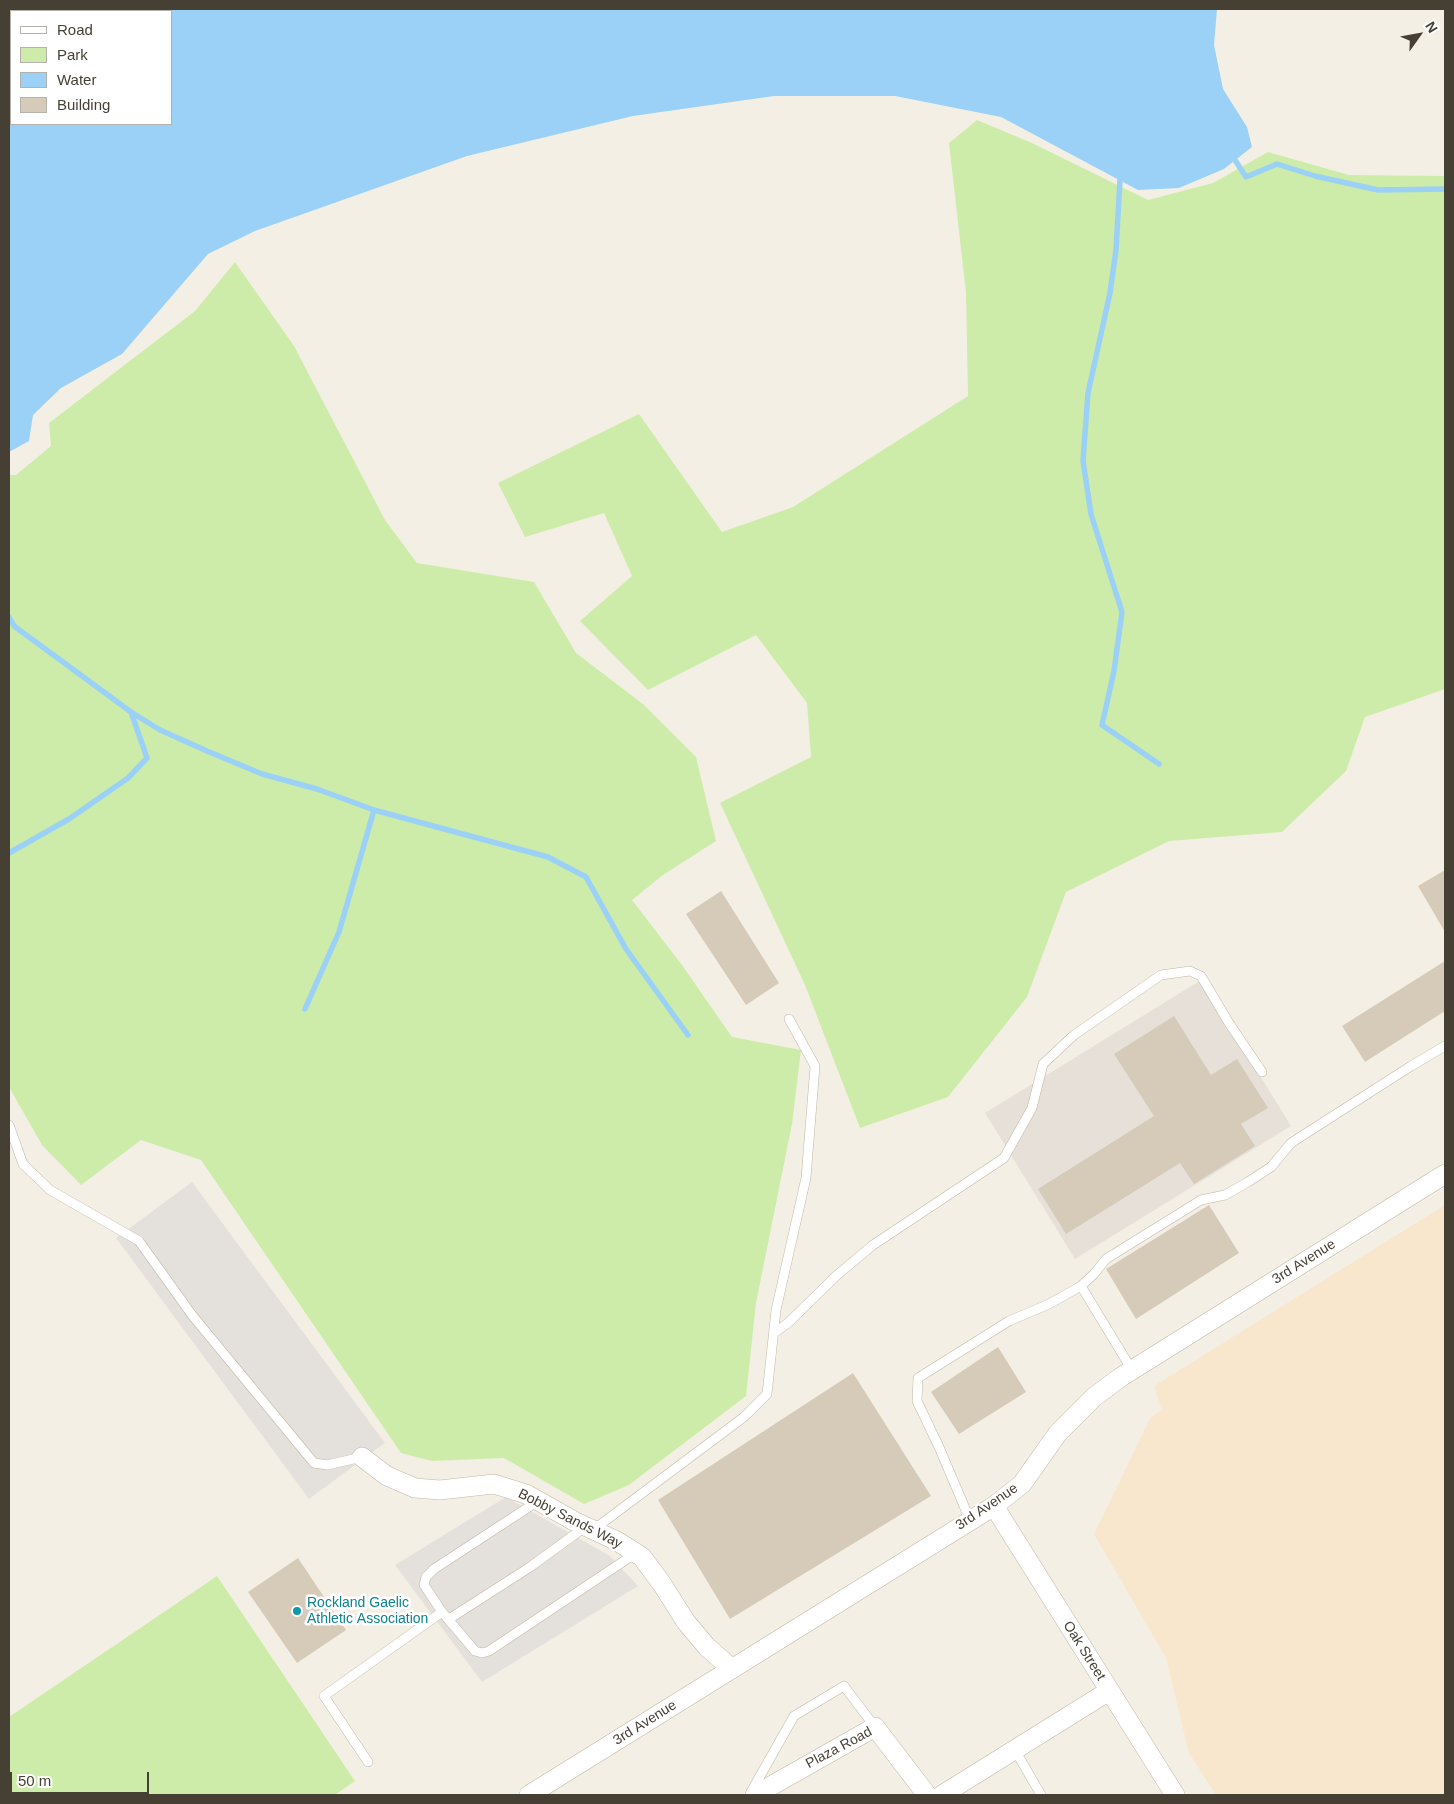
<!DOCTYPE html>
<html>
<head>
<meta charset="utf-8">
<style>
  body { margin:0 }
  #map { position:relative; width:1454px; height:1804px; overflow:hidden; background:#f4efe4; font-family:Helvetica,sans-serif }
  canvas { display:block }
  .frame { position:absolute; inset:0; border:10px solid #463f34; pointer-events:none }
  .legend { position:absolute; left:10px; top:10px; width:162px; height:115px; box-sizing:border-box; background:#fff; border:1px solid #b5b2ae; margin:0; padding:6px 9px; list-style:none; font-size:15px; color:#463f34 }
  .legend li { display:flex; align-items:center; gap:10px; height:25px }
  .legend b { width:25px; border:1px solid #b5b2ae }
  .north { position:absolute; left:1394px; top:10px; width:50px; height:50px; -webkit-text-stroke:4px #fff; paint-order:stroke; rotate:58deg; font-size:14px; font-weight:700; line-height:20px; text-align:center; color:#463f34 }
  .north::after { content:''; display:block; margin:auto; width:18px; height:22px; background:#463f34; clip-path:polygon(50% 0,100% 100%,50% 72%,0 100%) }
  .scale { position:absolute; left:10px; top:1772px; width:139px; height:22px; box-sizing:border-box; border:2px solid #463f34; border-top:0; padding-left:6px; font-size:15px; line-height:18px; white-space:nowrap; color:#463f34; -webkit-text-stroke:4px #fff; paint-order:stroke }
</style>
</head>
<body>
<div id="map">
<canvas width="1454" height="1804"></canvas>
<div class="frame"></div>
<ul class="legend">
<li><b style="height:6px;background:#fff"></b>Road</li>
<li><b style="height:14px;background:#ceeca9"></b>Park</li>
<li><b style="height:14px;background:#9bd1f6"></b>Water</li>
<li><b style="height:14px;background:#d6cbb9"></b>Building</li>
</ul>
<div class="north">N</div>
<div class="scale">50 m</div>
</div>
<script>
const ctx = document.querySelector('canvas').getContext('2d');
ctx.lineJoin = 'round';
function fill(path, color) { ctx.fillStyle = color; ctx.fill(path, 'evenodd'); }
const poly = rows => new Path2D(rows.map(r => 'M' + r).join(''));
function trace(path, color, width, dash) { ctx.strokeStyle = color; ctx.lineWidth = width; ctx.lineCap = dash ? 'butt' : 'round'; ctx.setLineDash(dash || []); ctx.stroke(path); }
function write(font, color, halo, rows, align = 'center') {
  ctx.font = font + ' Helvetica,sans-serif'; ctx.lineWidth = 5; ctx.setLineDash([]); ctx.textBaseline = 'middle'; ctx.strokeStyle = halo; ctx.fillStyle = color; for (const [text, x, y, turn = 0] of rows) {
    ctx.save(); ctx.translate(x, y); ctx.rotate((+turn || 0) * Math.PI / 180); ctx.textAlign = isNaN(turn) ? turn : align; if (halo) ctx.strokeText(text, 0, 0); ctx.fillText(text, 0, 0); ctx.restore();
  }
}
const commercial = poly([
  [1445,1205,1445,1795,1216,1795,1189,1753,1166,1658,1094,1534,1151,1417,1162,1410,1154,1386]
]);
const industrial = poly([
  [1201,980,1291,1126,1075,1259,985,1113]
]);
const green = poly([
  [977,120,1032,143,1148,200,1213,183,1268,152,1349,175,1445,176,1445,689,1365,717,1346,771,1282,832,1169,841,1066,892,1027,997,948,1097,860,1128,805,985,720,803,811,757,807,703,756,635,648,690,580,621,632,576,604,513,525,537,498,483,639,414,722,532,793,507,968,396,966,293,949,143],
  [235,262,294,346,385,520,417,563,534,582,576,653,643,704,696,757,716,841,663,875,632,900,682,965,732,1037,801,1050,792,1124,756,1303,746,1396,629,1485,584,1504,504,1458,432,1461,401,1453,201,1160,141,1140,81,1185,42,1145,9,1087,9,475,16,475,51,446,49,423,195,311],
  [217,1576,355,1781,335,1795,9,1795,9,1717]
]);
const parking = poly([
  [192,1182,385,1443,309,1499,116,1238],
  [506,1497,610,1556,638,1586,482,1682,395,1565]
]);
const water = poly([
  [9,9,1217,9,1214,45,1223,89,1247,127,1252,147,1224,169,1179,188,1138,190,1001,117,895,96,774,96,633,116,467,156,255,231,208,254,122,354,61,388,33,415,29,441,9,452],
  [11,11,171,11,171,124,11,124]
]);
const stream = poly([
  [1235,160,1246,177,1277,164,1315,176,1378,190,1445,189],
  [1120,180,1116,250,1110,293,1088,393,1083,461,1091,514,1122,612,1114,671,1102,725,1159,764],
  [9,617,14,626,131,712,147,758,128,778,69,819,9,853],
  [131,712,160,730,207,751,262,774,317,789,374,810,339,932,305,1009],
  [374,810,548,857,586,877,626,949,688,1035]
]);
const building = poly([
  [1445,870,1445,932,1418,886],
  [721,891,779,983,746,1005,686,914],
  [1445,961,1445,1011,1365,1062,1342,1026],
  [1174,1016,1211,1075,1237,1059,1268,1108,1241,1124,1255,1146,1194,1184,1180,1163,1066,1234,1038,1189,1154,1116,1114,1054],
  [1209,1205,1239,1253,1136,1319,1106,1269],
  [998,1347,1026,1392,959,1434,931,1392],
  [853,1373,931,1496,730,1619,658,1500],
  [298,1558,346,1630,297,1663,248,1592]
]);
const service = poly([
  [9,1125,23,1164,50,1190,139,1241,192,1315,314,1463,327,1465,362,1457],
  [1081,1286,1094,1274,1106,1259,1201,1200,1225,1195,1248,1182,1271,1167,1291,1143,1411,1066,1445,1046],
  [774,1333,788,1323,836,1276,873,1245,1004,1158,1032,1108,1043,1064,1074,1035,1161,975,1190,971,1201,976,1229,1023,1262,1072],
  [538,1501,434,1569,426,1577,424,1585,442,1612,475,1651,482,1653,489,1651,636,1553],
  [970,1520,939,1447,917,1401,918,1378,1009,1321,1049,1304,1081,1286,1132,1370],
  [593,1530,744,1417,767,1394,776,1310,806,1178,815,1066,789,1019],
  [449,1619,530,1567,585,1527],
  [1015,1750,1041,1795],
  [368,1762,324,1696,442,1612],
  [751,1792,794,1716,844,1686,875,1727]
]);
const minor = poly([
  [362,1457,387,1476,415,1488,440,1490,494,1484,526,1494,574,1521,617,1541,642,1557,662,1584,686,1622,707,1647,732,1669],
  [994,1506,1175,1795],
  [529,1795,994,1506,1022,1484,1058,1433,1094,1397,1121,1377,1445,1174],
  [755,1795,875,1727,927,1795],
  [942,1795,1109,1691]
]);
const markers = [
  [297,1611,5,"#0f9aa8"]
];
const streetNames = [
  ["3rd Avenue",1304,1262,-32],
  ["3rd Avenue",987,1507,-34],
  ["Bobby Sands Way",570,1519,27],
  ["Oak Street",1084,1651,58],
  ["3rd Avenue",645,1723,-32],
  ["Plaza Road",839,1748,-28]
];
const cultureNames = [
  ["Rockland Gaelic",307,1603],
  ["Athletic Association",307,1619]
];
fill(commercial, '#f8e6cd');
fill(industrial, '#e6e0d9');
fill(green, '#ceeca9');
fill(parking, '#e4e1dd');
fill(water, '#9bd1f6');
trace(stream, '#9bd1f6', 5.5);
fill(building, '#d6cbb9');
trace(service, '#c0b7a6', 10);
trace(minor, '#c0b7a6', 20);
trace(service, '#fff', 9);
trace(minor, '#fff', 19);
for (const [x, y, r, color] of markers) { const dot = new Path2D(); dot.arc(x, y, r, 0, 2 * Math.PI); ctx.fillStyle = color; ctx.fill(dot); trace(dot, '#fff', 2); }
write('14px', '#463f34', '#fff', streetNames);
write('14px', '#0d838f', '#fff', cultureNames, 'left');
</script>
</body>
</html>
